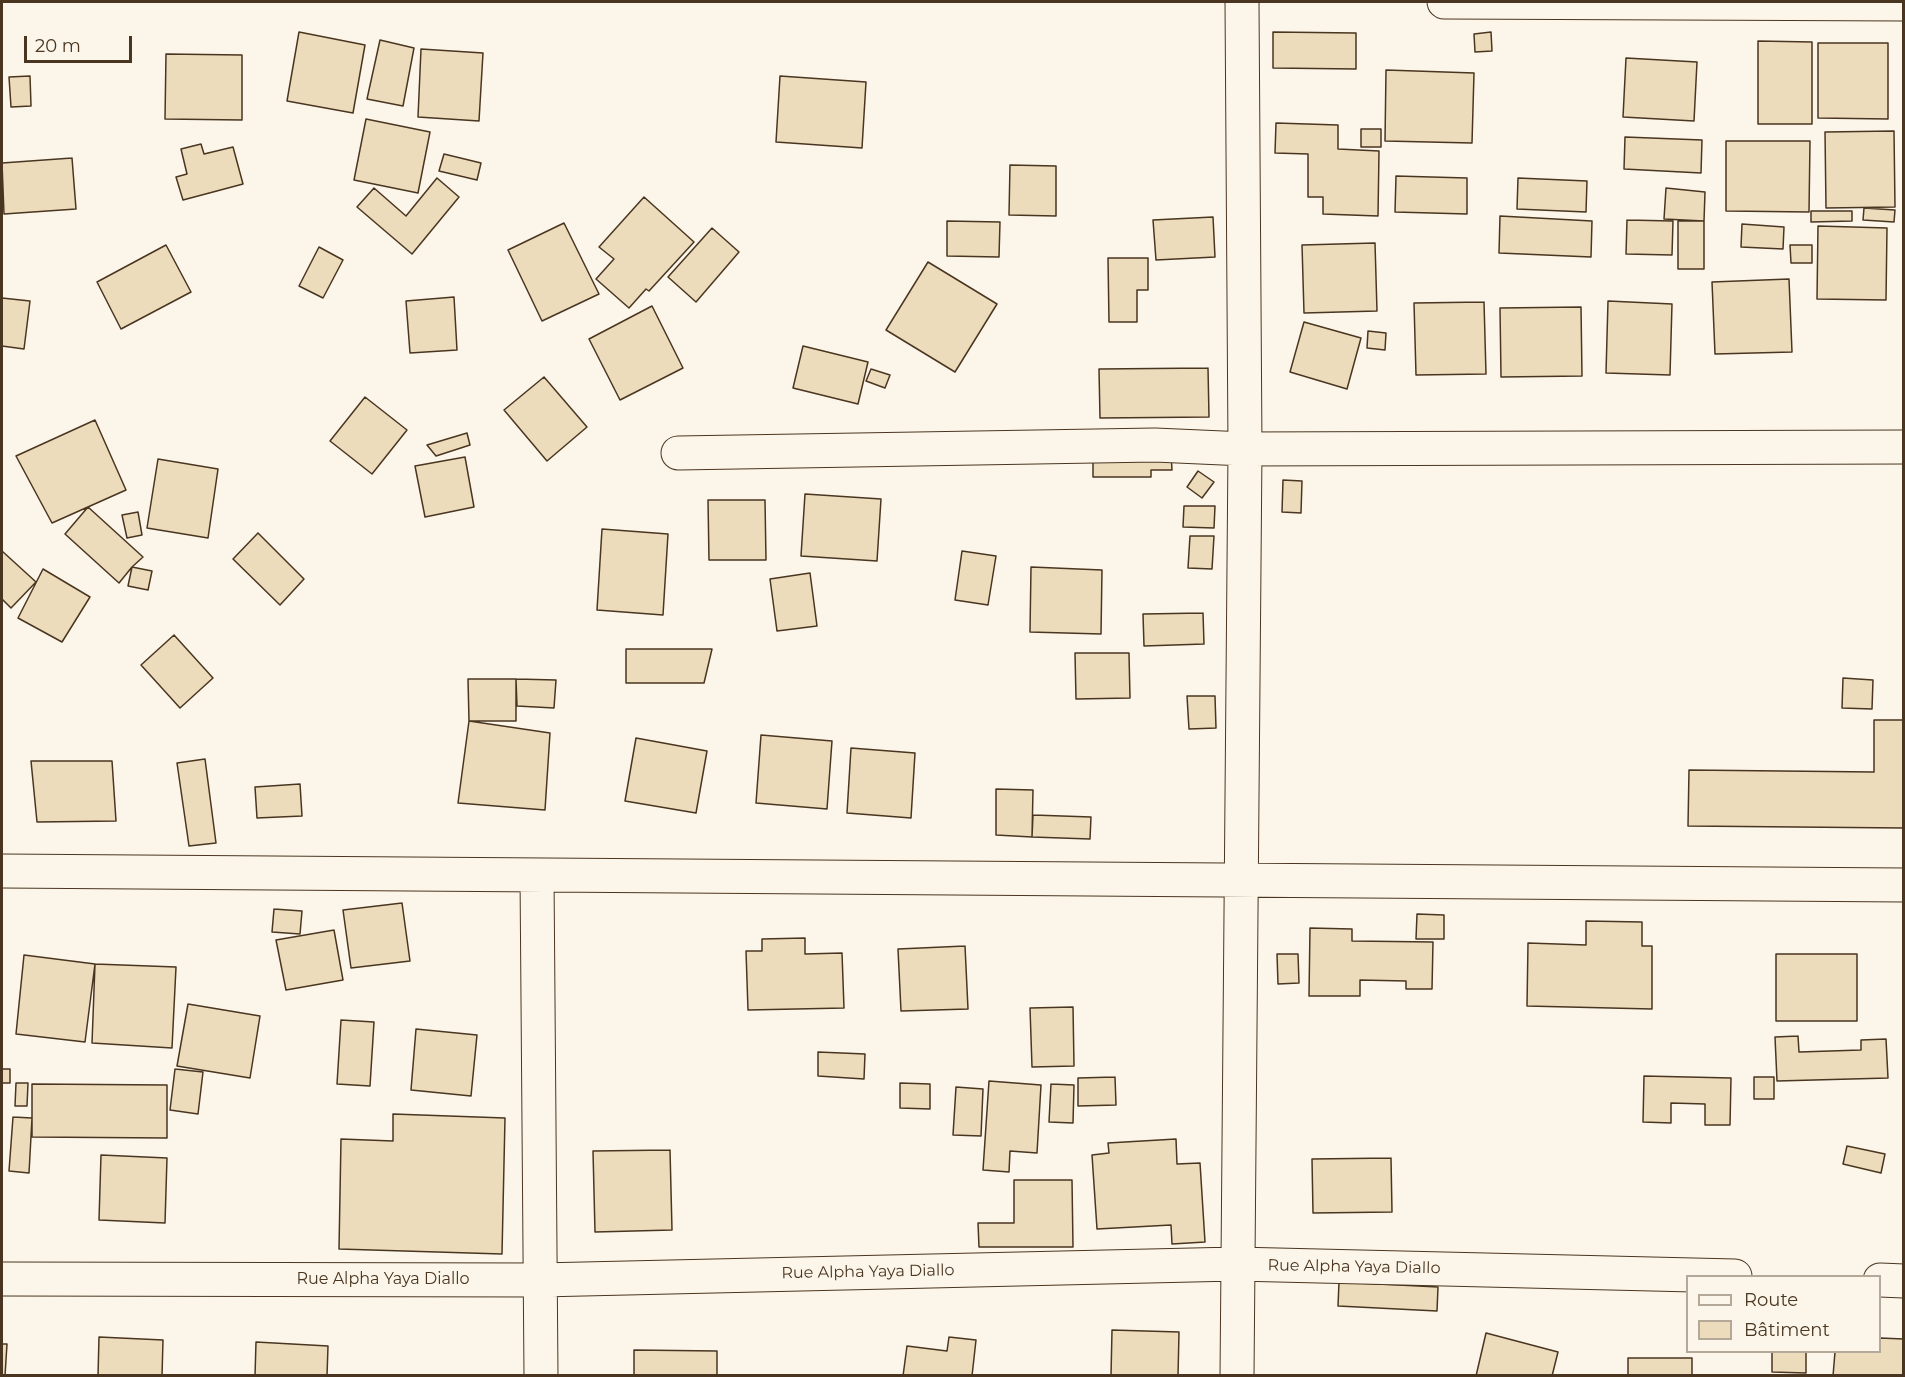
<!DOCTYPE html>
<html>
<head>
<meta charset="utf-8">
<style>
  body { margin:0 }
  #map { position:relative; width:1905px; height:1377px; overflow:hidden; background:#fbf6e9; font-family:Montserrat,sans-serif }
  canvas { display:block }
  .frame { position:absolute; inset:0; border:3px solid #4a3520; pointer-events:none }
  .legend { position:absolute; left:1686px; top:1275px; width:195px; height:78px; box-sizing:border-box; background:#fbf6e9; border:2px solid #b4a999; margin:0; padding:8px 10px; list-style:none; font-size:18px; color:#4a3520 }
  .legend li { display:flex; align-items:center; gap:12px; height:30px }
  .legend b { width:30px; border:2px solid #b4a999 }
  .scale { position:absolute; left:24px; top:36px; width:108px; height:27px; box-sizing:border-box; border:3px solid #4a3520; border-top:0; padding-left:8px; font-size:18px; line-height:21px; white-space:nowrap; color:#4a3520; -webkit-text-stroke:4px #fbf6e9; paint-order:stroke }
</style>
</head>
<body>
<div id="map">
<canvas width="1905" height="1377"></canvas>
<div class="frame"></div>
<ul class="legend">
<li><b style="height:8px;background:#fbf6e9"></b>Route</li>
<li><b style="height:16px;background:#ecdcbc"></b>Bâtiment</li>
</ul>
<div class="scale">20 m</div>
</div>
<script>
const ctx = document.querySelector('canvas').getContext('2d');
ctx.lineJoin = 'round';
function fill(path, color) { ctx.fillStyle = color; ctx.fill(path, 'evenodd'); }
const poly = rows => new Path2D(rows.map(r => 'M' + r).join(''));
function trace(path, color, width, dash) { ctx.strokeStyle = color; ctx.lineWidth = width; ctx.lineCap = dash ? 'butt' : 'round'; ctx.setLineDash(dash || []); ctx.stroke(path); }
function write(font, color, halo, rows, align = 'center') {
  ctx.font = font + ' Montserrat,sans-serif'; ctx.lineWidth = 4.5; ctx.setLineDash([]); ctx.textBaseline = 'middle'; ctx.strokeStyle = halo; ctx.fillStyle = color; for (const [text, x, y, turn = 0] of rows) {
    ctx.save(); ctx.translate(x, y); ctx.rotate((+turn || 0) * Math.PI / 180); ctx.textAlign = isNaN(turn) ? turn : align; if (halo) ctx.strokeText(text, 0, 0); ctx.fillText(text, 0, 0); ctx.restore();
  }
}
const building = poly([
  [299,32,365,45,353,113,287,101,299,32],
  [1273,32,1356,33,1356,69,1273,68,1273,32],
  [1491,32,1492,51,1475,52,1474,34,1491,32],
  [380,40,414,48,403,106,367,99,380,40],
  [1758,41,1812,42,1812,124,1758,124,1758,41],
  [1818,43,1888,43,1888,119,1818,118,1818,43],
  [421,49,483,53,479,121,418,117,421,49],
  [166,54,242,55,242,120,165,119,166,54],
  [1626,58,1697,62,1694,121,1623,117,1626,58],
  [1386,70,1474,73,1472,143,1385,141,1386,70],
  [30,76,31,106,11,107,9,77,30,76],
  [780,76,866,82,862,148,776,142,780,76],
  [366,119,430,132,418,193,354,180,366,119],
  [1276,123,1338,125,1338,149,1379,151,1378,216,1323,214,1323,197,1308,197,1308,154,1275,153,1276,123],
  [1361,129,1381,129,1381,147,1361,147,1361,129],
  [1894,131,1895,207,1826,208,1825,132,1894,131],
  [1625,137,1702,140,1701,173,1624,169,1625,137],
  [1726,141,1810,141,1809,212,1726,211,1726,141],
  [201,144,204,154,233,147,243,184,183,200,176,177,187,174,181,149,201,144],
  [444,154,481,163,477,180,439,171,444,154],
  [72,158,76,209,4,214,2,163,72,158],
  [1010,165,1056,166,1056,216,1009,215,1010,165],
  [1396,176,1467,178,1467,214,1395,212,1396,176],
  [437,178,459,197,412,254,357,207,374,188,406,216,437,178],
  [1518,178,1587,181,1586,212,1517,209,1518,178],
  [1666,188,1705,192,1704,221,1664,219,1666,188],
  [644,197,694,242,649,291,646,289,629,308,596,279,614,259,599,247,644,197],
  [1864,208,1895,210,1894,222,1863,220,1864,208],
  [1811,211,1852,211,1852,221,1811,222,1811,211],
  [1500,216,1592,221,1591,257,1499,253,1500,216],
  [1213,217,1215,257,1156,260,1153,220,1213,217],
  [1627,220,1673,221,1672,255,1626,254,1627,220],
  [947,221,1000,222,999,257,947,256,947,221],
  [1678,221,1704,221,1704,269,1678,269,1678,221],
  [564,223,599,294,542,321,508,250,564,223],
  [1742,224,1784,227,1783,249,1741,247,1742,224],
  [1818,226,1887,228,1886,300,1817,299,1818,226],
  [712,228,739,252,696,302,668,277,712,228],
  [1375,243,1377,311,1304,313,1302,245,1375,243],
  [166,245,191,292,121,329,97,282,166,245],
  [1790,245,1812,245,1812,263,1791,263,1790,245],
  [319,247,343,260,323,298,299,286,319,247],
  [1108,258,1148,258,1148,290,1137,290,1137,322,1109,322,1108,258],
  [928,262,997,304,955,372,886,330,928,262],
  [1789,279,1792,352,1715,354,1712,282,1789,279],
  [454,297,457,350,410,353,406,301,454,297],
  [2,298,30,301,24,349,2,346,2,298],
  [1608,301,1672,304,1670,375,1606,373,1608,301],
  [1484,302,1486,374,1416,375,1414,303,1484,302],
  [652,306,683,368,620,400,589,339,652,306],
  [1581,307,1582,376,1501,377,1500,308,1581,307],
  [1304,322,1361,338,1347,389,1290,372,1304,322],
  [1368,331,1386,333,1385,350,1367,348,1368,331],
  [803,346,868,362,858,404,793,388,803,346],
  [1208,368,1209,417,1100,418,1099,369,1208,368],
  [871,369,890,375,885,388,866,381,871,369],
  [544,377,587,427,547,461,504,410,544,377],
  [365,397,407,430,372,474,330,441,365,397],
  [95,420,126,490,52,523,16,456,95,420],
  [467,433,470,445,436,456,427,445,467,433],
  [1093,453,1171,453,1172,470,1151,470,1151,477,1093,477,1093,453],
  [465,457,474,507,425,517,415,466,465,457],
  [158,459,218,469,208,538,147,528,158,459],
  [1198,471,1214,482,1202,498,1187,487,1198,471],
  [1283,480,1302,481,1301,513,1282,512,1283,480],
  [805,494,881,499,877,561,801,556,805,494],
  [708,500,765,500,766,560,709,560,708,500],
  [1184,506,1215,506,1214,528,1183,527,1184,506],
  [88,507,143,557,132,567,119,583,65,534,88,507],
  [138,512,142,535,127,538,122,515,138,512],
  [602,529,668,534,663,615,597,610,602,529],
  [258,533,304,579,280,605,233,559,258,533],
  [1190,536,1214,536,1212,569,1188,568,1190,536],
  [2,551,36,582,11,608,2,599,2,551],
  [962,551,996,556,988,605,955,600,962,551],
  [132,567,152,571,148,590,128,586,132,567],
  [1031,567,1102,570,1101,634,1030,632,1031,567],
  [43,569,90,597,62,642,18,618,43,569],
  [810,573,817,626,777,631,770,579,810,573],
  [1203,613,1204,644,1144,646,1143,614,1203,613],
  [174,635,213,678,180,708,141,665,174,635],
  [626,649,712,649,704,683,626,683,626,649],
  [1075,653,1129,653,1130,698,1076,699,1075,653],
  [1843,678,1873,680,1872,709,1842,708,1843,678],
  [468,679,516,679,516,721,469,721,468,679],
  [516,679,556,680,554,708,517,706,516,679],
  [1187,696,1215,696,1216,728,1189,729,1187,696],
  [1874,720,1904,720,1904,828,1688,826,1689,770,1874,772,1874,720],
  [469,721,550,733,545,810,458,803,469,721],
  [761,735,832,741,827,809,756,803,761,735],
  [636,738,707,751,696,813,625,801,636,738],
  [851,748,915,753,911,818,847,813,851,748],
  [205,759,216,843,189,846,177,763,205,759],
  [31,761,112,761,116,821,37,822,31,761],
  [300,784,302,816,257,818,255,787,300,784],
  [996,789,1033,790,1032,837,996,835,996,789],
  [1033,815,1091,817,1090,839,1032,837,1033,815],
  [402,903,410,961,351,968,343,910,402,903],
  [274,909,302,911,300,934,272,932,274,909],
  [1417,914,1444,915,1444,939,1416,939,1417,914],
  [1586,921,1642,922,1642,946,1652,946,1652,1009,1527,1006,1528,943,1586,945,1586,921],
  [1310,928,1352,929,1352,941,1433,942,1432,989,1406,989,1406,981,1360,980,1360,996,1309,996,1310,928],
  [334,930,343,980,286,990,276,940,334,930],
  [805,938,805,954,842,953,844,1008,748,1010,746,951,762,951,762,939,805,938],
  [965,946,968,1009,901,1011,898,949,965,946],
  [1277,954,1298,954,1299,983,1278,984,1277,954],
  [1776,954,1857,954,1857,1021,1776,1021,1776,954],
  [24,955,95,964,85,1042,16,1034,24,955],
  [95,964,176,967,172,1048,92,1043,95,964],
  [188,1004,260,1016,250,1078,177,1066,188,1004],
  [1073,1007,1074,1066,1032,1067,1030,1008,1073,1007],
  [341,1020,374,1022,370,1086,337,1084,341,1020],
  [416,1029,477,1035,471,1096,411,1090,416,1029],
  [1798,1036,1799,1052,1861,1050,1861,1040,1886,1039,1888,1078,1777,1081,1775,1037,1798,1036],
  [818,1052,865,1054,864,1079,818,1076,818,1052],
  [2,1069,10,1069,10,1083,2,1083,2,1069],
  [175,1069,203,1072,198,1114,170,1110,175,1069],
  [1644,1076,1731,1078,1730,1125,1705,1125,1705,1104,1671,1103,1671,1123,1643,1122,1644,1076],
  [1115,1077,1116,1105,1078,1106,1078,1078,1115,1077],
  [1754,1077,1774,1077,1774,1099,1754,1099,1754,1077],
  [989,1081,1041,1085,1037,1153,1010,1151,1009,1172,983,1170,989,1081],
  [16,1083,28,1083,27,1106,15,1106,16,1083],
  [900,1083,930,1084,930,1109,900,1108,900,1083],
  [32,1084,167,1085,167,1138,32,1137,32,1084],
  [1051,1084,1074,1085,1073,1123,1049,1122,1051,1084],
  [956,1087,983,1089,981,1136,953,1135,956,1087],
  [393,1114,505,1118,502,1254,339,1249,341,1139,393,1141,393,1114],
  [13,1117,32,1118,29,1173,9,1171,13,1117],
  [1176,1139,1177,1164,1200,1163,1205,1242,1172,1244,1171,1225,1097,1229,1092,1155,1109,1153,1108,1143,1176,1139],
  [1847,1146,1885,1154,1881,1173,1843,1164,1847,1146],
  [670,1150,672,1230,595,1232,593,1151,670,1150],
  [101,1155,167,1158,165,1223,99,1220,101,1155],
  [1391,1158,1392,1212,1313,1213,1312,1159,1391,1158],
  [1014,1180,1072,1180,1073,1247,979,1247,978,1223,1014,1223,1014,1180],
  [1339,1282,1438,1287,1437,1311,1338,1306,1339,1282],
  [1112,1330,1179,1332,1178,1376,1111,1376,1112,1330],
  [1486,1333,1558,1352,1552,1376,1476,1376,1486,1333],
  [99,1337,163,1340,162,1376,98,1376,99,1337],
  [949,1337,976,1340,972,1376,903,1376,907,1346,947,1351,949,1337],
  [1880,1338,1904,1339,1904,1376,1833,1376,1835,1352,1880,1352,1880,1338],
  [256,1342,328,1346,327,1376,255,1376,256,1342],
  [2,1344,7,1344,5,1376,2,1376,2,1344],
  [634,1350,717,1351,717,1376,634,1376,634,1350],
  [1772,1352,1806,1352,1806,1373,1772,1372,1772,1352],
  [1628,1358,1692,1358,1692,1376,1628,1376,1628,1358]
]);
const minor = poly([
  [1444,2,1904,4],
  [678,453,1155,445,1245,449,1904,447],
  [2,871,1904,885],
  [537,875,541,1376],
  [2,1279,540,1280,1236,1264,1735,1276],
  [1880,1280,1904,1281],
  [1237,1376,1245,449,1242,2]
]);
const streetNames = [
  ["Rue Alpha Yaya Diallo",1354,1267,1],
  ["Rue Alpha Yaya Diallo",868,1272,-1],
  ["Rue Alpha Yaya Diallo",383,1279]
];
fill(building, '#ecdcbc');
trace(building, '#4a3520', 1.5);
trace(minor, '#4a3520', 35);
trace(minor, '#fbf6e9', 33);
write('16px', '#4a3520', '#fbf6e9', streetNames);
</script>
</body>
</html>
